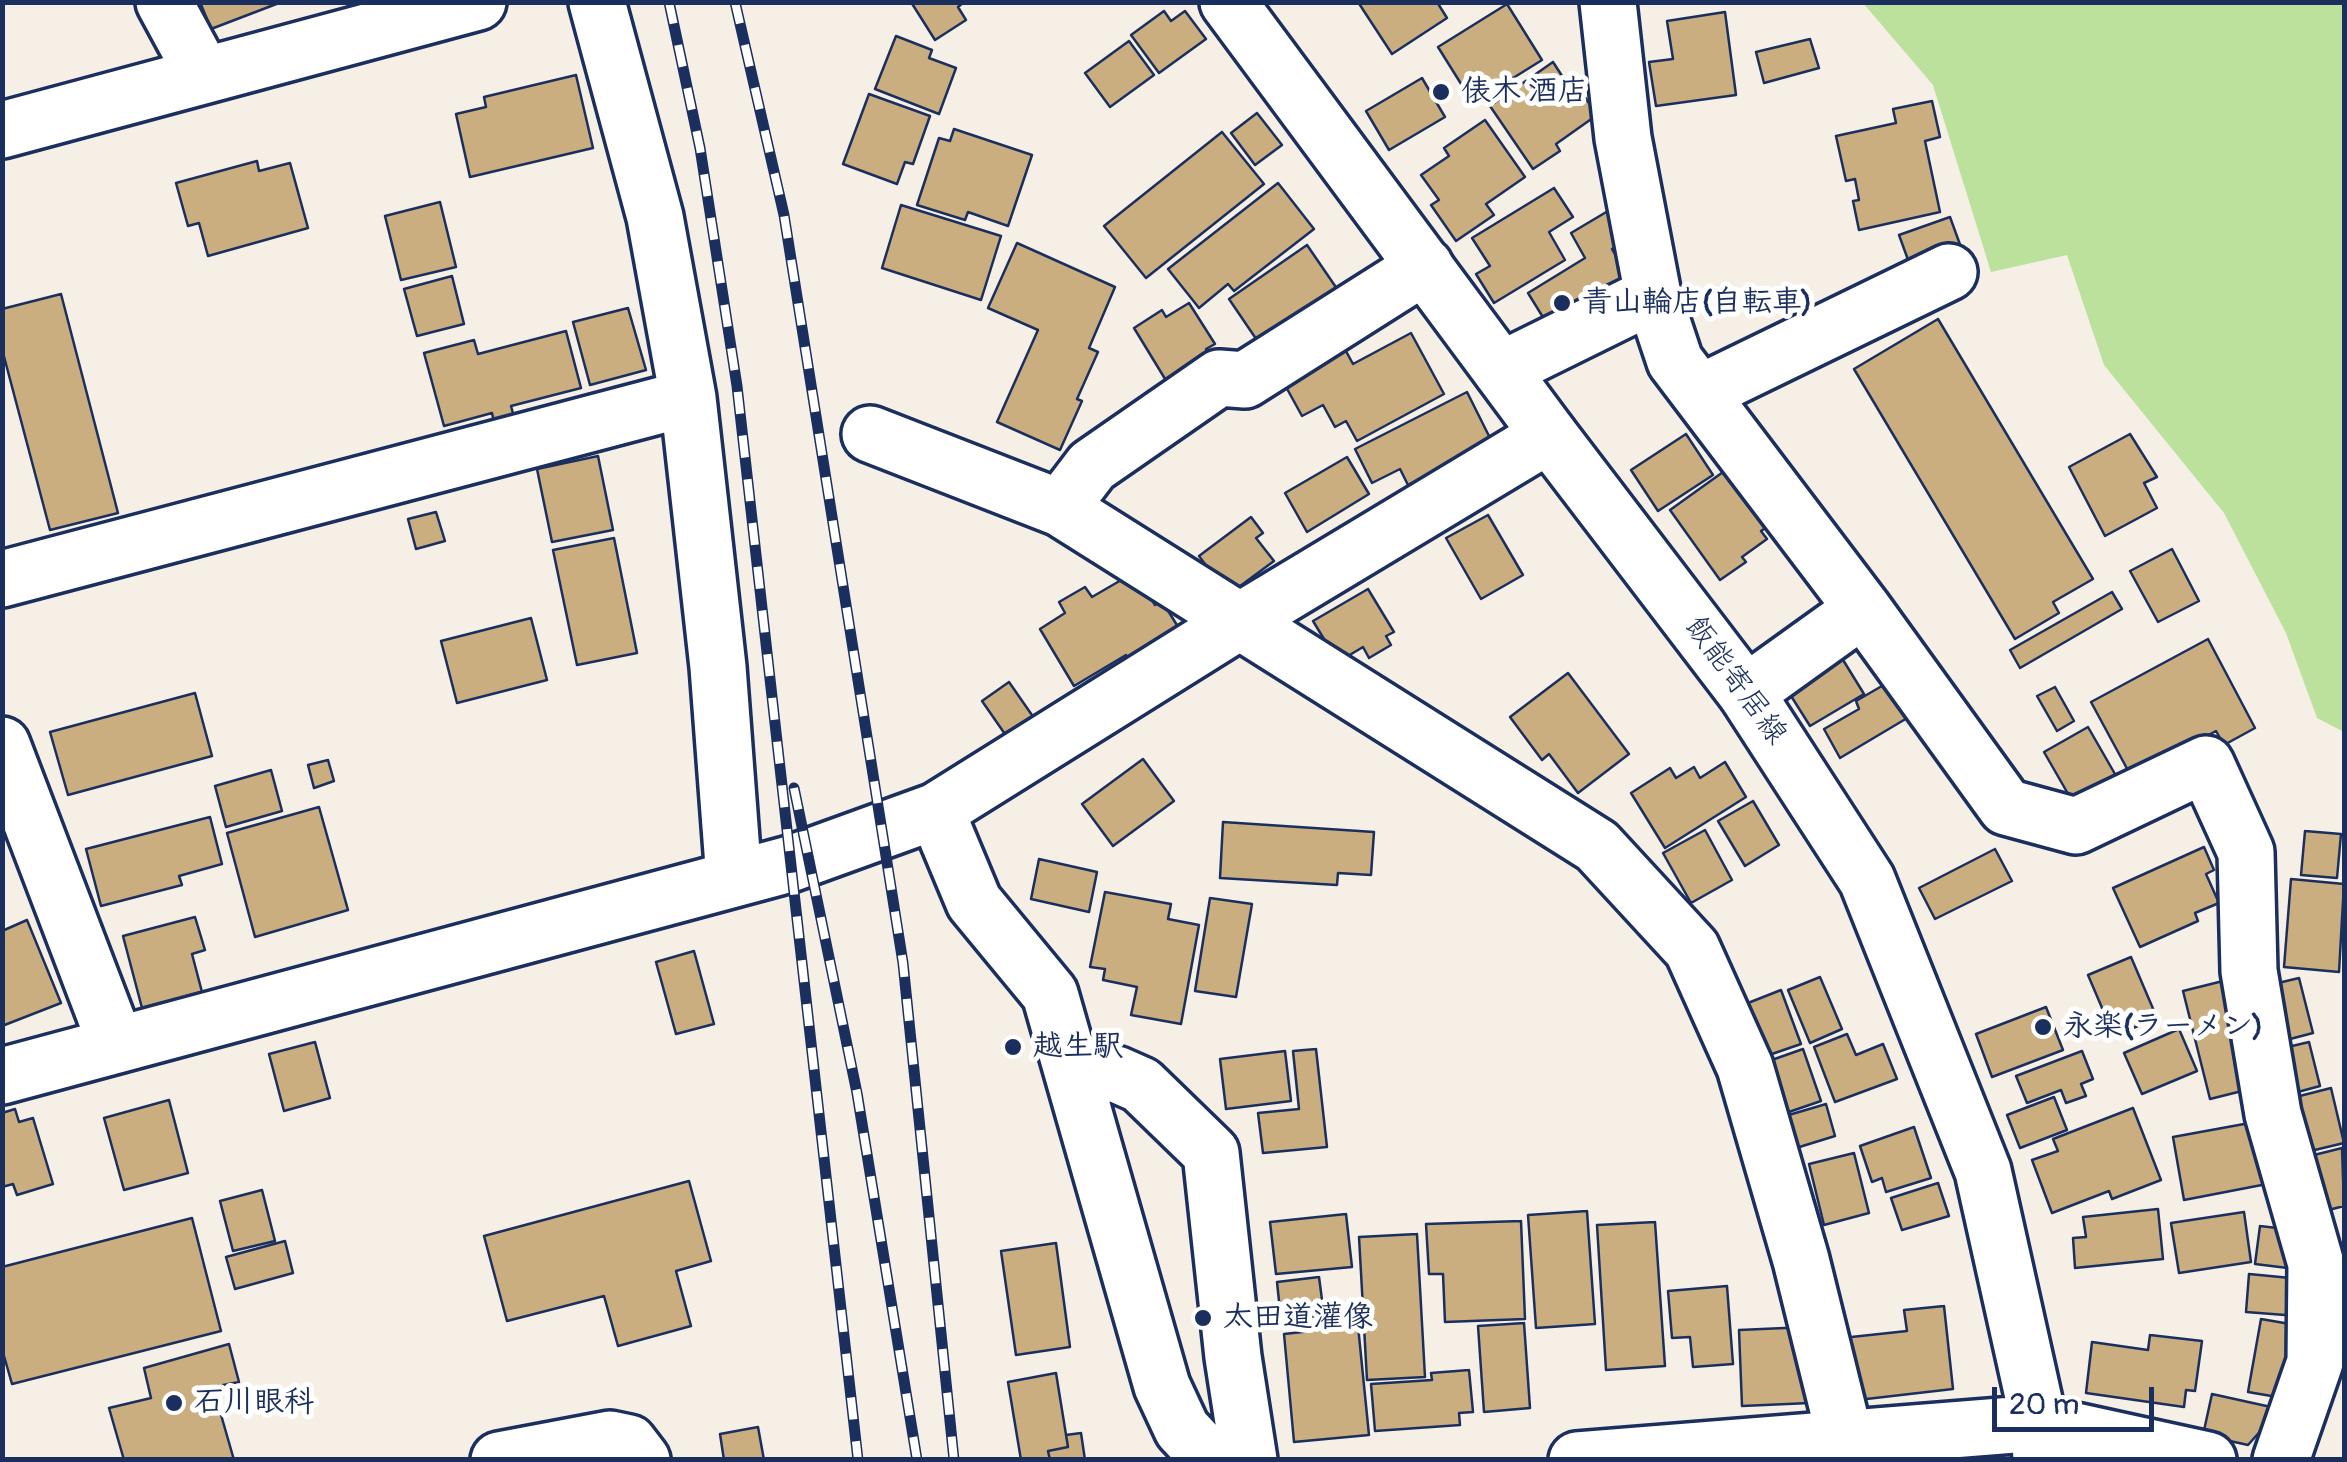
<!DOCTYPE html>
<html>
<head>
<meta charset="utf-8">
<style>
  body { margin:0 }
  #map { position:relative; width:2347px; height:1462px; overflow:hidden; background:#f5efe6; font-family:Pangolin,sans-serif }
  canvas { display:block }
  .frame { position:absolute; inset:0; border:5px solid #1b2f5e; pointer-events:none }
  .scale { position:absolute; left:1992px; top:1387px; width:162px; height:45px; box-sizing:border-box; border:5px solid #1b2f5e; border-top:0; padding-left:12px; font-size:30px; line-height:35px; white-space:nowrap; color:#1b2f5e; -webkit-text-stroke:8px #fff; paint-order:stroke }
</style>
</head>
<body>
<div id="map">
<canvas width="2347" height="1462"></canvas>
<div class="frame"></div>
<div class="scale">20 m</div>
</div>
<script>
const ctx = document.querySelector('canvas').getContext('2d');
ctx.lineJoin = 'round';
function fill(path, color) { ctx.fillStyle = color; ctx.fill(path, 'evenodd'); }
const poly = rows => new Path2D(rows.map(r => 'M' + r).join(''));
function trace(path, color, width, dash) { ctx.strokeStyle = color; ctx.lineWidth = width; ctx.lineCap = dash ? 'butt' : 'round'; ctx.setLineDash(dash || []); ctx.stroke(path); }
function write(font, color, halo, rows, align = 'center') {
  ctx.font = font + ' Pangolin,"Klee One",sans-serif'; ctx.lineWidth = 10; ctx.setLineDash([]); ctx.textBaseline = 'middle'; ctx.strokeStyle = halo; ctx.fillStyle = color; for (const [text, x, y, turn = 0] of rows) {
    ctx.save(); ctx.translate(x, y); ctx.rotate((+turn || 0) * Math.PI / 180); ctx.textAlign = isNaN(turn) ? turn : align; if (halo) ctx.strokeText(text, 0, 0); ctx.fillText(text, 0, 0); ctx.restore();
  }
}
const green = poly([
  [1863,3,2344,3,2344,732,2317,718,2286,633,2224,513,2104,365,2067,255,1991,272,1933,85]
]);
const building = poly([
  [200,2,279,2,279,3,211,29,200,2],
  [911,2,964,2,958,7,966,20,935,40,911,2],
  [1358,2,1437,2,1447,18,1392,54,1358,2],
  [1507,4,1542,60,1473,103,1438,47,1507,4],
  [1164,11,1171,21,1185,11,1206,39,1159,73,1131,35,1164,11],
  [1725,12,1736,95,1656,106,1649,62,1673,59,1667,21,1725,12],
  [896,36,932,50,929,58,956,68,939,114,875,89,896,36],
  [1810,39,1819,68,1764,83,1756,52,1810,39],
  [1129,41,1154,75,1110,107,1085,73,1129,41],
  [1553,62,1566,82,1572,78,1597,115,1556,144,1560,151,1533,169,1490,106,1553,62],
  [576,75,593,148,470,177,456,114,486,107,484,97,576,75],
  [1422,78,1445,117,1389,150,1366,111,1422,78],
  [869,94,930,116,913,164,905,162,897,184,843,164,869,94],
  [1932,101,1940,137,1925,141,1940,212,1859,230,1853,201,1859,200,1855,179,1846,181,1836,136,1896,123,1893,109,1932,101],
  [1257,113,1282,145,1255,165,1231,133,1257,113],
  [1485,120,1525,177,1486,204,1494,215,1456,241,1431,205,1439,200,1421,175,1449,156,1444,148,1485,120],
  [954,129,1032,155,1008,226,968,212,965,220,917,205,939,138,950,141,954,129],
  [1222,132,1264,184,1146,278,1104,226,1222,132],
  [257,161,259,171,290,163,308,228,208,256,199,223,188,226,176,183,257,161],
  [1278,183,1314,229,1234,291,1228,284,1199,308,1168,269,1278,183],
  [1554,188,1573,217,1549,232,1565,260,1494,303,1476,274,1490,266,1472,238,1554,188],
  [440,202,456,267,401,280,385,216,440,202],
  [901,205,1001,236,981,300,882,268,901,205],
  [1608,211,1626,240,1612,249,1630,278,1549,327,1528,293,1585,258,1571,233,1608,211],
  [1950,217,1962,250,1911,268,1899,235,1950,217],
  [1017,243,1115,287,1089,348,1098,352,1077,399,1082,401,1060,450,997,422,1038,330,988,308,1017,243],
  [1307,245,1344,299,1265,352,1229,299,1307,245],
  [452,276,464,324,417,336,404,289,452,276],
  [61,294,118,513,50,530,2,349,2,309,61,294],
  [1189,303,1215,344,1206,349,1213,361,1170,387,1134,328,1162,310,1166,317,1189,303],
  [628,308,646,370,590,385,573,322,628,308],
  [1938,319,2093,579,2053,602,2059,613,2015,639,1854,369,1938,319],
  [566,331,581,388,511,406,514,417,494,422,492,413,444,426,424,353,474,340,478,354,566,331],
  [1411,333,1444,394,1357,441,1346,421,1335,427,1323,405,1302,416,1280,376,1341,342,1353,364,1411,333],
  [1467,392,1492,442,1408,485,1400,469,1372,483,1355,449,1467,392],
  [1686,434,1713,475,1658,511,1631,470,1686,434],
  [2130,434,2157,477,2144,483,2157,508,2105,536,2069,467,2130,434],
  [598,456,613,530,552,542,537,469,598,456],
  [1347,457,1369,494,1307,532,1285,493,1347,457],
  [1730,467,1771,524,1761,531,1767,539,1742,557,1746,562,1720,580,1670,510,1730,467],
  [436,512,445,541,416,549,408,519,436,512],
  [1488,515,1523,575,1481,599,1446,538,1488,515],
  [1251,517,1263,533,1256,538,1274,561,1228,595,1199,556,1251,517],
  [614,538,637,653,577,665,553,550,614,538],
  [2172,549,2199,601,2158,622,2130,571,2172,549],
  [1135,572,1155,605,1162,601,1180,630,1129,661,1126,655,1074,686,1040,629,1065,613,1059,602,1085,587,1092,597,1135,572],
  [1368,589,1394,632,1386,636,1391,645,1369,658,1363,647,1338,662,1313,621,1368,589],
  [2112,592,2122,609,2020,668,2010,650,2112,592],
  [531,618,547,680,457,703,441,641,531,618],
  [2208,639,2255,728,2224,745,2216,731,2131,776,2091,702,2208,639],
  [1840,655,1864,694,1810,726,1786,688,1840,655],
  [1568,673,1629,754,1578,793,1549,754,1542,760,1510,717,1568,673],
  [1894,679,1914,714,1840,758,1824,729,1859,709,1856,701,1894,679],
  [1009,682,1034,718,1007,737,982,701,1009,682],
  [2055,687,2074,721,2057,731,2037,696,2055,687],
  [195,693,212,756,68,795,50,732,195,693],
  [2088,727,2119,781,2075,806,2044,752,2088,727],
  [1143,759,1174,801,1113,846,1082,804,1143,759],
  [328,760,334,781,314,788,308,765,328,760],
  [1725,762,1746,797,1665,848,1631,793,1670,768,1676,778,1694,767,1700,778,1725,762],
  [271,770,282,811,226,827,215,786,271,770],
  [1753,801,1779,845,1745,866,1718,821,1753,801],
  [319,807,348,910,255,937,227,833,319,807],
  [210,817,222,864,179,876,182,885,101,906,86,849,210,817],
  [1223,822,1374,832,1371,875,1338,873,1337,885,1220,878,1223,822],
  [1705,830,1732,880,1691,903,1663,853,1705,830],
  [2305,831,2341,834,2337,878,2301,875,2305,831],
  [2204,847,2214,870,2206,874,2219,903,2195,913,2198,921,2140,947,2113,888,2204,847],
  [1995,849,2012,881,1935,919,1919,888,1995,849],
  [1039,859,1097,872,1089,912,1031,899,1039,859],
  [2291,879,2344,884,2339,972,2284,967,2291,879],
  [1105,892,1171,904,1168,919,1199,925,1181,1024,1131,1015,1137,987,1103,980,1105,969,1090,967,1105,892],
  [1210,898,1252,904,1236,997,1195,991,1210,898],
  [195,917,205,950,192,954,202,992,142,1008,123,936,195,917],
  [27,920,61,1003,2,1026,2,931,27,920],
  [694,951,714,1024,676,1034,656,962,694,951],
  [2131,957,2157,1018,2114,1036,2088,975,2131,957],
  [1820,977,1842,1029,1810,1043,1788,990,1820,977],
  [2235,978,2250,1089,2210,1099,2183,991,2235,978],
  [2299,978,2313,1033,2271,1044,2257,988,2299,978],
  [1781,990,1801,1044,1769,1055,1748,1003,1781,990],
  [2046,1007,2063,1050,1992,1077,1976,1034,2046,1007],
  [2179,1029,2197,1071,2142,1094,2124,1053,2179,1029],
  [1847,1034,1856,1055,1883,1044,1897,1079,1835,1102,1814,1047,1847,1034],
  [315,1042,330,1098,284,1111,269,1054,315,1042],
  [2309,1042,2320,1086,2283,1096,2271,1051,2309,1042],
  [1316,1049,1327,1147,1263,1153,1258,1113,1299,1109,1293,1051,1316,1049],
  [1803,1049,1821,1101,1783,1114,1766,1062,1803,1049],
  [1285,1051,1291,1101,1226,1109,1220,1059,1285,1051],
  [2082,1051,2093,1079,2081,1084,2086,1096,2066,1103,2061,1090,2027,1103,2016,1076,2082,1051],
  [2331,1088,2344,1143,2298,1154,2284,1100,2331,1088],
  [2054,1097,2067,1130,2020,1148,2007,1115,2054,1097],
  [169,1100,188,1173,124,1190,104,1118,169,1100],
  [1826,1104,1835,1136,1793,1149,1782,1117,1826,1104],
  [2133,1108,2161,1180,2112,1199,2109,1191,2052,1213,2032,1160,2058,1151,2053,1139,2133,1108],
  [15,1109,19,1122,33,1118,53,1184,17,1195,13,1184,2,1187,2,1113,15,1109],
  [2255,1122,2267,1184,2184,1200,2173,1137,2255,1122],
  [1914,1127,1931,1178,1886,1192,1882,1178,1872,1182,1860,1146,1914,1127],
  [2342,1148,2344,1206,2317,1213,2302,1158,2342,1148],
  [1854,1153,1869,1213,1824,1225,1809,1164,1854,1153],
  [689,1181,711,1261,676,1271,691,1326,618,1346,604,1296,507,1321,484,1236,689,1181],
  [1938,1183,1949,1216,1902,1230,1891,1198,1938,1183],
  [262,1190,275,1241,233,1251,220,1201,262,1190],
  [2158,1209,2163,1259,2075,1268,2073,1238,2086,1237,2083,1217,2158,1209],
  [1587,1211,1595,1324,1536,1328,1528,1215,1587,1211],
  [2244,1212,2251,1262,2179,1273,2171,1223,2244,1212],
  [1346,1214,1352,1267,1276,1274,1270,1222,1346,1214],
  [192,1218,221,1331,12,1384,2,1349,2,1267,192,1218],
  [1521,1221,1525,1319,1445,1322,1443,1274,1429,1274,1426,1224,1521,1221],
  [1655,1222,1665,1366,1606,1370,1597,1225,1655,1222],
  [2260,1226,2294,1230,2296,1269,2255,1264,2260,1226],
  [1417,1234,1425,1377,1367,1380,1359,1237,1417,1234],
  [285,1241,293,1273,235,1289,226,1257,285,1241],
  [1056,1243,1070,1347,1016,1355,1001,1251,1056,1243],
  [2249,1274,2301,1279,2298,1316,2246,1312,2249,1274],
  [1319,1277,1324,1315,1281,1320,1277,1282,1319,1277],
  [1727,1286,1733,1364,1693,1367,1690,1337,1672,1338,1668,1291,1727,1286],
  [1944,1306,1953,1389,1849,1401,1842,1338,1907,1331,1904,1310,1944,1306],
  [2261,1319,2296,1325,2283,1398,2248,1392,2261,1319],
  [1524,1323,1530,1408,1484,1412,1478,1326,1524,1323],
  [1358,1326,1369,1435,1294,1442,1284,1334,1358,1326],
  [1807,1327,1810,1403,1742,1406,1739,1330,1807,1327],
  [2150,1335,2202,1341,2195,1391,2186,1390,2184,1407,2086,1393,2092,1342,2148,1350,2150,1335],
  [229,1344,239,1382,213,1387,234,1460,124,1460,109,1408,151,1398,144,1368,229,1344],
  [1469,1370,1473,1412,1459,1413,1460,1425,1375,1431,1371,1384,1432,1380,1431,1373,1469,1370],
  [1056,1373,1068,1447,1048,1451,1050,1460,1021,1460,1008,1382,1056,1373],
  [2212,1394,2280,1409,2248,1445,2203,1435,2212,1394],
  [758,1427,764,1460,724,1460,720,1434,758,1427],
  [1081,1433,1085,1460,1050,1460,1048,1451,1068,1447,1066,1435,1081,1433]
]);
const minor = poly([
  [164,2,203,74],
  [597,2,655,217,688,398,718,667,734,879],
  [1608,2,1623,138,1653,295,1675,361,1863,609,2006,807,2076,826,2206,764,2246,852,2249,971,2273,1114,2316,1264,2315,1362,2281,1460],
  [2,130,478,2],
  [1501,370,1653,295],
  [1700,393,1949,272],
  [870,434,1060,508,1597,846,1692,949,1745,1067,1801,1260,1845,1438],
  [1060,508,1092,466,1219,378,1245,380,1425,266],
  [2,579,688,398],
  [1746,693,1863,609],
  [2,745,116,1044],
  [936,811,974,902,1050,994,1162,1386,1182,1429,1211,1460],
  [1074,1075,1116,1074,1141,1085,1211,1153,1233,1357,1249,1460],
  [2,1076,790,864,936,811,1240,621,1549,435],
  [2039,1423,2208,1460],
  [499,1460,610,1439,629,1443,642,1460]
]);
const major = poly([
  [1228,2,1549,435,1746,693,1867,880,1983,1171,2039,1423,2041,1460],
  [1577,1460,2039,1423]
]);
const rail = poly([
  [669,2,700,148,737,386,858,1460],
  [735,2,784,215,903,963,954,1460],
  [794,788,857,1093,917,1460]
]);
const markers = [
  [1441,92,10,"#1b2f5e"],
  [1562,303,10,"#1b2f5e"],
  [2043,1027,10,"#1b2f5e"],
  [1013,1047,10,"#1b2f5e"],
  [1203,1318,10,"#1b2f5e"],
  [174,1403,10,"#1b2f5e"]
];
const poiNames = [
  ["俵木 酒店",1461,92],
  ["青山輪店(自転車)",1582,303],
  ["永楽(ラーメン)",2063,1027],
  ["越生駅",1033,1047],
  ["太田道灌像",1223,1318],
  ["石川眼科",194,1403]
];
const streetNames = [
  ["飯能寄居線",1735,681,54]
];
fill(green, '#bbe19c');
fill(building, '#cbae80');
trace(building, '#1b2f5e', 2.5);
trace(minor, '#1b2f5e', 62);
trace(major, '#1b2f5e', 62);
trace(minor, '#fff', 55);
trace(major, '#fff', 55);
trace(rail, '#1b2f5e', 11);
trace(rail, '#fff', 8, [22]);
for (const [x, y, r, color] of markers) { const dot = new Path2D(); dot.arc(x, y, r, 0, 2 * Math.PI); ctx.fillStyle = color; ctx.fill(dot); trace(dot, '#fff', 4); }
write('bold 30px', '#1b2f5e', '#fff', poiNames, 'left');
write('30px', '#1b2f5e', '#fff', streetNames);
</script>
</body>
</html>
